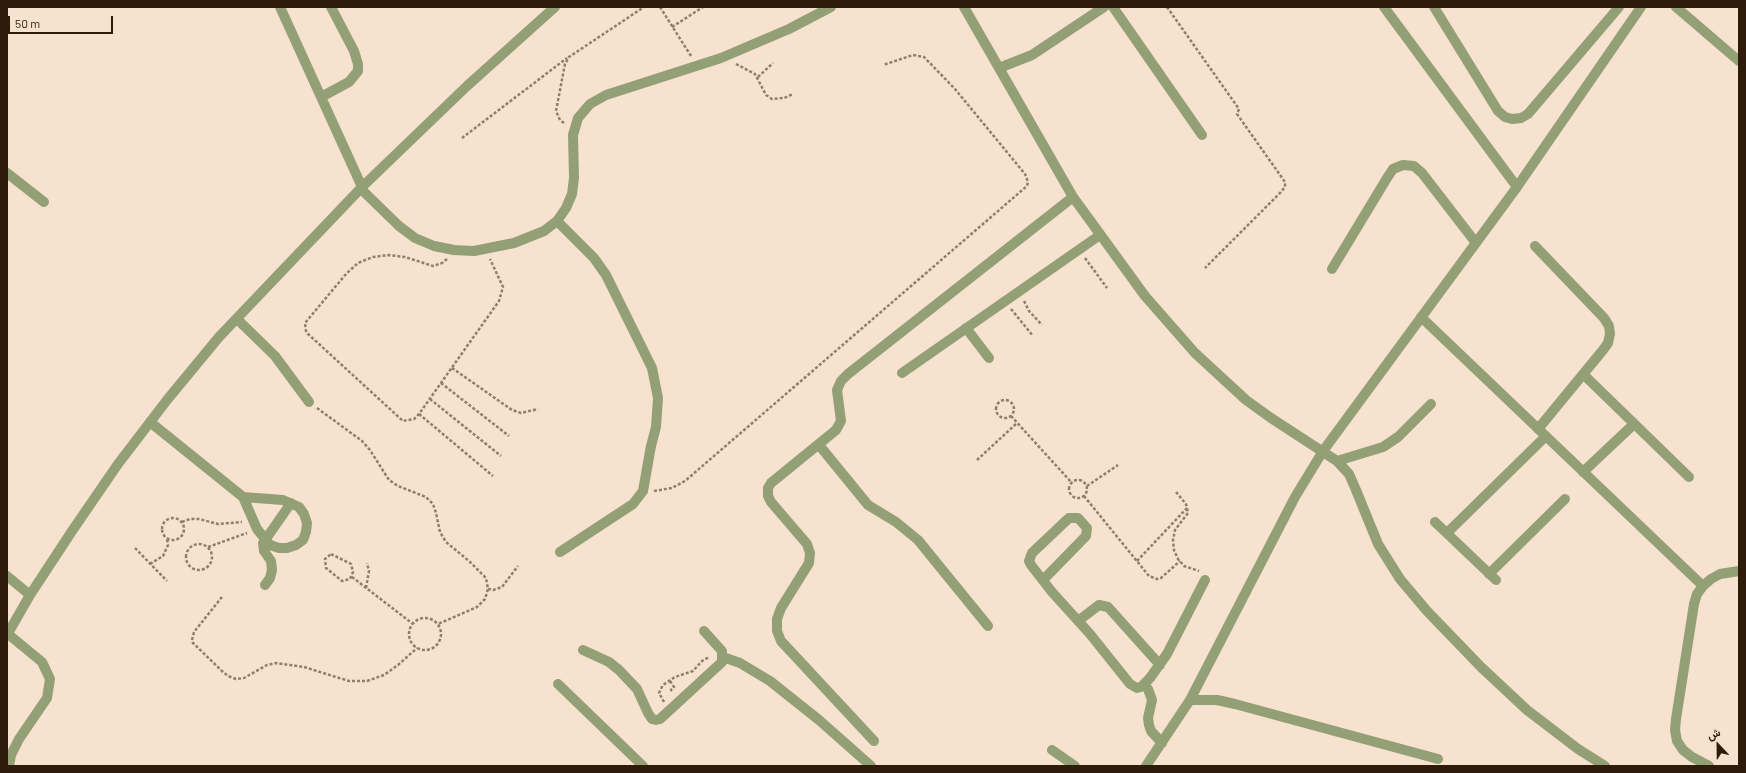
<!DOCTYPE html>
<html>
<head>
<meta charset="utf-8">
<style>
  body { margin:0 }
  #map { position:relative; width:1746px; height:773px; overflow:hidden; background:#f7e1cf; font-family:Barlow,Vazirmatn,sans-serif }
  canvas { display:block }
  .frame { position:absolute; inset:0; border:8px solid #2f1b09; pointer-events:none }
  .north { position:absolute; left:1698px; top:725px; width:40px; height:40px; -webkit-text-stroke:3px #f7e1cf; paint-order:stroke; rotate:338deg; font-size:11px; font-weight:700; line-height:16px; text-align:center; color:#2f1b09 }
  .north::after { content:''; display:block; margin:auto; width:14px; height:18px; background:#2f1b09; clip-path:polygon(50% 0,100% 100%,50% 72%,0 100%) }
  .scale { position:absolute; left:8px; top:16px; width:105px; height:18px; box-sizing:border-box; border:2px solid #2f1b09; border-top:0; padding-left:5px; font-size:12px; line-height:14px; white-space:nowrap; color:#2f1b09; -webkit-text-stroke:3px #f7e1cf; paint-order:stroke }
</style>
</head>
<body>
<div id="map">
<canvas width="1746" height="773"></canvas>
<div class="frame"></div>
<div class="north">ش</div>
<div class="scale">50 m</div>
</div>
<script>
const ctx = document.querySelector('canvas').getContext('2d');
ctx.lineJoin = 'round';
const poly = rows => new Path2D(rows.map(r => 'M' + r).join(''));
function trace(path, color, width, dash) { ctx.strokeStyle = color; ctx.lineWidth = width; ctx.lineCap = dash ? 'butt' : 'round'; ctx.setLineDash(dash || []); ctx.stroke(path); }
const path = poly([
  [660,7,691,56],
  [1167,7,1239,109,1237,114,1285,182,1285,187,1280,193,1205,268],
  [672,27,703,7],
  [736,64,755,74,766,95,772,99,784,98,793,94],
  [758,77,773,63],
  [564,123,560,120,556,111,565,64,569,57,644,7],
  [462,138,567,58],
  [1085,258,1107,288],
  [447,259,442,263,433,266,405,257,389,255,373,257,358,263,346,274,305,323,306,331,308,334,403,421,414,419,419,414,499,301,503,287,490,259],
  [1024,301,1029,311,1042,325],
  [1011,309,1033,336],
  [452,368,512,410,521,413,538,409],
  [441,383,509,436],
  [430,399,501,456],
  '996 409a9 9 0 1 1 18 0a9 9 0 1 1-18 0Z',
  [317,408,362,441,370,450,389,480,398,486,426,497,433,504,436,513,440,532,446,542,469,561,486,578,488,589,485,599,477,607,438,624],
  [419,414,493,476],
  [1011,416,1072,483],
  [977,460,1017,423],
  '1069 489a9 9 0 1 1 18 0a9 9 0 1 1-18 0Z',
  [1087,486,1118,465],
  [654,491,672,488,685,481,1027,186,1028,182,1025,174,955,89,924,57,913,55,883,65],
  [1176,492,1186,504,1188,513,1175,530,1173,540,1174,550,1178,559,1184,566,1199,571],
  [1084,496,1149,576,1157,579,1161,578,1180,561],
  '162 529a11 11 0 1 1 22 0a11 11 0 1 1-22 0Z',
  [182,522,190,519,199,519,218,524,242,522],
  '186 557a13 13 0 1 1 26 0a13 13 0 1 1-26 0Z',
  [208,547,247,533],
  [135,548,167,581],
  [331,554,351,564,353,572,350,579,342,581,326,568,325,559,331,554],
  [1137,561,1187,508],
  [150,564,163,556,168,545,167,539],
  [352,577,413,624],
  [366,588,369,571,367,563],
  [488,589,493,590,502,587,518,566],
  [222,597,194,632,192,640,193,643,222,671,228,676,236,679,244,678,267,665,276,663,304,667,349,681,367,681,384,675,398,665,417,648],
  '409 634a16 16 0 1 1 32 0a16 16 0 1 1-32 0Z',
  [670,681,674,687,671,690,673,691],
  [664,702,659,693,663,685,675,677,693,671,702,661,709,657]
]);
const minor = poly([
  [280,7,362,187],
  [964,7,1073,197,1145,296,1195,353,1246,400,1271,418,1337,461,1349,474,1356,490,1378,544,1400,579,1427,611,1481,667,1527,710,1578,749,1605,766],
  [1113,7,1202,135],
  [1384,7,1517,187],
  [1434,7,1498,111,1505,117,1512,119,1521,118,1528,114,1619,7],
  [1676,7,1739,61],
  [999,68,1032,55,1104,7],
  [321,97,349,82,358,71,358,64,354,51,331,7],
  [7,173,44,202],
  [361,189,399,226,415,238,434,246,454,250,474,251,514,243,544,231,557,221,566,208,572,194,574,178,573,135,578,118,590,104,606,95,721,58,789,29,831,7],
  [557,221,594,258,606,275,652,368,658,398,656,427,651,446,643,491,633,504,560,552],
  [1535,246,1604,318,1609,326,1610,334,1608,343,1603,350,1538,429],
  [1332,269,1387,178,1393,169,1403,165,1414,166,1422,173,1476,243],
  [1421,317,1703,586],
  [237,319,275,356,309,402],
  [966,328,989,358],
  [902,373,1100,235],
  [1583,374,1689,477],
  [150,422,243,497,257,529,270,545,279,548,287,548,296,545,303,540,306,532,307,523,304,514,299,507,283,500,243,497],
  [819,445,868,505,896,522,918,540,988,626],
  [1337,461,1383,447,1398,437,1431,404],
  [1583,472,1634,424],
  [1435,522,1496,580],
  [1447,533,1546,436],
  [1489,574,1565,499],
  [7,576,30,595],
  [1043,580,1086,536,1087,528,1078,518,1069,518,1032,553,1029,561,1031,565,1052,592,1090,634,1130,684,1137,688,1141,687,1150,678,1167,654,1205,580],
  [265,585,270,578,272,570,271,561,264,551,263,543,291,503],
  [1078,621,1099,605,1108,607,1160,665],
  [8,634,42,662,50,679,47,698,19,739,11,755,9,766],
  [7,635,30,595,72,531,118,464,167,400,219,337,362,187,467,86,555,7],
  [583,650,609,662,619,670,637,689,648,713,652,719,656,720,660,719,722,662,722,651,704,631],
  [723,657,740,663,770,681,819,720,871,766],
  [558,684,643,766],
  [1144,684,1148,689,1152,700,1148,718,1149,725,1151,731,1162,743],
  [1190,700,1217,700,1235,704,1438,759],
  [874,741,781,641,777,631,777,619,781,608,809,563,810,553,807,544,771,502,768,496,768,488,771,483,836,430,841,421,837,390,841,381,848,374,1073,197],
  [1052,750,1075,766],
  [1146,766,1190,700,1295,497,1323,451,1517,187,1641,7],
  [1709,766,1692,757,1683,750,1677,741,1675,730,1676,719,1694,604,1697,594,1703,586,1711,579,1720,574,1739,571]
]);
trace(path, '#927d6b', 2.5, [3, 2]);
trace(minor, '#93a076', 10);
</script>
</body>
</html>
